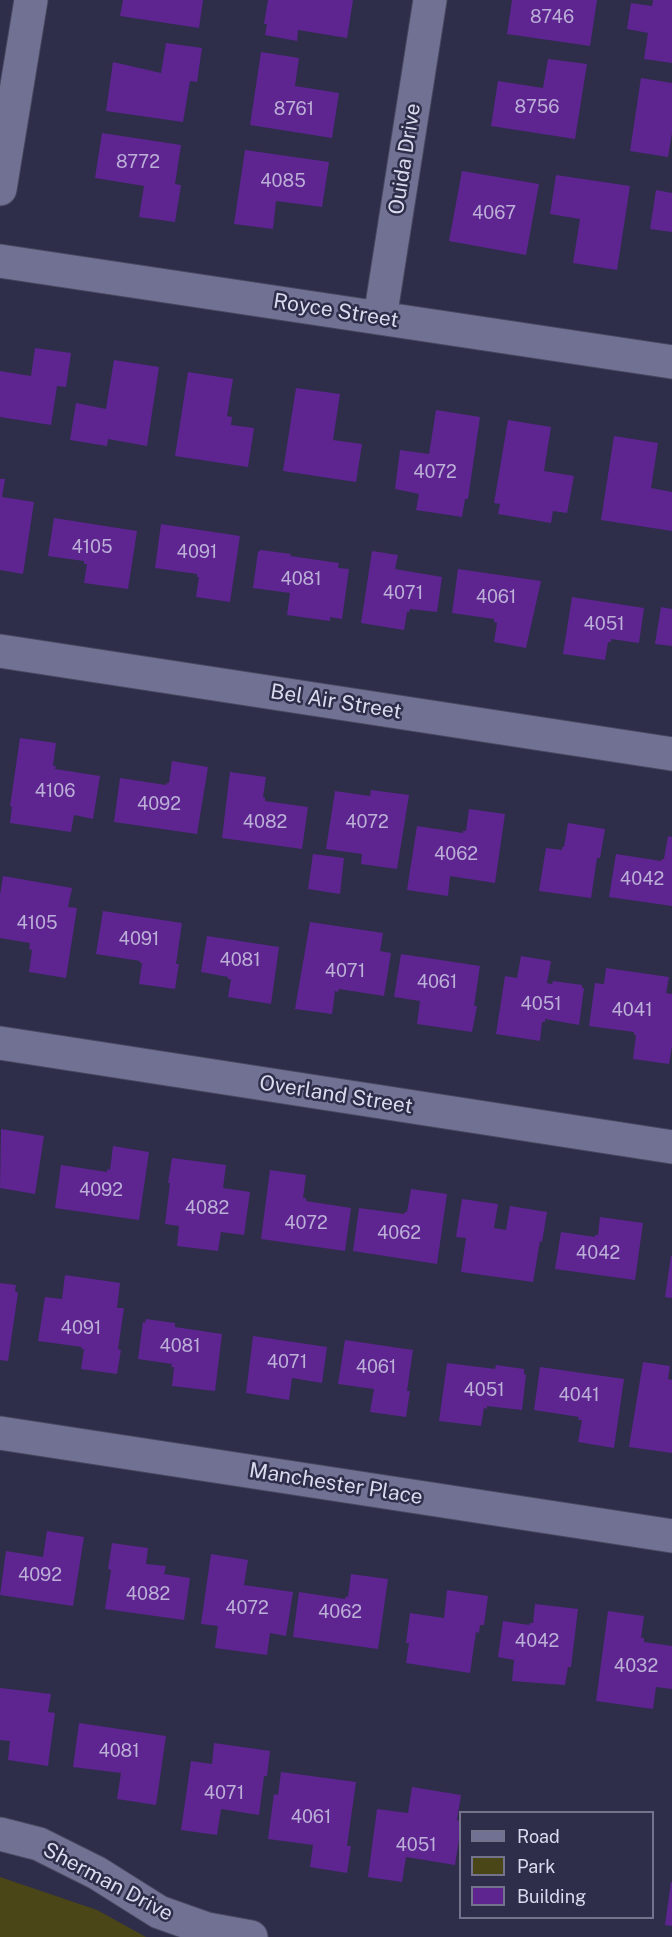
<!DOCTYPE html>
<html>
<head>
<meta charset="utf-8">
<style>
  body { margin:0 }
  #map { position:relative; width:672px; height:1937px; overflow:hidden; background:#2e2d4a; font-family:"Public Sans",sans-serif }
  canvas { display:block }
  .legend { position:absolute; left:459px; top:1811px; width:195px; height:108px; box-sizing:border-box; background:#2e2d4a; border:2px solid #73738c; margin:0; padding:8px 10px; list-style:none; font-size:18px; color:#dadbee }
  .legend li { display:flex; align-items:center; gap:12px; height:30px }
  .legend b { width:30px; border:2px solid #73738c }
</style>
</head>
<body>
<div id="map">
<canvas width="672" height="1937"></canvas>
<ul class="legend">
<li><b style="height:8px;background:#717293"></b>Road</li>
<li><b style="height:16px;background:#4b4618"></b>Park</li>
<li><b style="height:16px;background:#5e2591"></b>Building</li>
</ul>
</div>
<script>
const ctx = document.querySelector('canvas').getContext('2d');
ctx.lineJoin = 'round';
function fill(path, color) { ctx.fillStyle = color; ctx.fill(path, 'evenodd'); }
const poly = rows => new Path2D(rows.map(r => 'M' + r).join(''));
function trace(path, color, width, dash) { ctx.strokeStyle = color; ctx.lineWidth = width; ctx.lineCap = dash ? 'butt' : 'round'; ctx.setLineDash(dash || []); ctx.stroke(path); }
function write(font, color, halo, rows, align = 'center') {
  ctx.font = font + ' "Public Sans",sans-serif'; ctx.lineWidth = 5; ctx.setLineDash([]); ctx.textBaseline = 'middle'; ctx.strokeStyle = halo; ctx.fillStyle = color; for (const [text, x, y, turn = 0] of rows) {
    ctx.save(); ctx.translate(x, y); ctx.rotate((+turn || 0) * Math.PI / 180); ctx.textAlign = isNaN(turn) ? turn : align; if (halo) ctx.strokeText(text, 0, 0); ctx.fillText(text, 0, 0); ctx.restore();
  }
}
const green = poly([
  [0,1877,97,1910,146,1937,0,1937]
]);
const building = poly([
  [123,0,203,0,199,28,120,16],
  [268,0,353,0,347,38,298,30,297,41,265,35,267,24,264,24],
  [512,0,597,0,590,46,507,34],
  [653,0,672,0,672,63,644,59,648,33,627,29,631,3,652,6],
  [166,43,202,48,197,82,190,81,183,122,106,111,113,62,161,73],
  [261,52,299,58,295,86,339,93,332,138,250,125],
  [548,59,587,64,575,139,491,126,498,81,543,88],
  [641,78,672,83,672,133,668,157,630,151],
  [102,133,181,145,175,184,181,185,175,222,139,217,144,186,95,178],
  [245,150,329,162,322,207,276,201,273,229,234,224],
  [462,171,539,184,526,255,449,241],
  [556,175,630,186,617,270,573,263,580,219,550,214],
  [656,190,672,193,672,232,650,229],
  [35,348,71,353,66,387,57,386,51,425,0,417,0,371,31,376],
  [114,360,159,367,147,446,108,439,107,446,70,440,76,403,106,409],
  [188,372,233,379,227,416,232,417,231,425,254,428,248,467,175,456],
  [296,388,340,394,333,440,362,444,356,482,283,471],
  [436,410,480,417,468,499,465,499,462,517,416,510,419,494,395,489,400,450,429,454],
  [508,420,551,427,544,471,574,476,567,513,553,511,551,523,498,514,500,504,494,503],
  [614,436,658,443,651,488,672,492,672,531,601,520],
  [0,479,5,479,2,497,34,502,23,574,0,570],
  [54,518,137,531,128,589,84,583,87,564,84,564,84,561,48,556],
  [161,524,240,536,230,602,196,597,199,577,197,577,197,574,155,568],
  [261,550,291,554,290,556,339,563,338,568,349,569,342,619,330,617,330,621,287,615,290,593,253,588,258,552],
  [372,551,398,555,395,569,442,577,437,612,410,609,409,612,407,612,404,630,361,623],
  [458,569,541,581,526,648,494,642,497,623,494,622,494,619,452,613],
  [572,597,644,608,639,643,611,639,611,642,608,642,605,660,563,654],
  [661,607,672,609,672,646,655,644],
  [20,738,56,743,53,766,56,766,55,769,100,776,93,819,74,815,71,832,10,823,12,807,10,806],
  [172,761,208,767,197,834,114,822,120,778,166,785,167,783,169,783],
  [230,772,266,777,263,797,265,798,265,801,308,807,302,849,222,838],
  [371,790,409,795,397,869,361,864,362,854,326,849,335,791,370,796],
  [469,809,505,814,495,883,450,876,448,896,407,890,417,826,463,833,463,831,466,831],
  [568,823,605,829,600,858,597,858,591,898,539,891,546,848,562,850,562,847,564,847],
  [668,836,672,837,672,906,609,897,616,854,661,861,662,859,664,859],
  [313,854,344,858,340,894,308,889],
  [3,876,72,888,68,907,77,908,66,978,29,972,32,950,29,949,30,943,0,938,0,895],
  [103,911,182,923,176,964,179,964,175,989,139,984,142,963,140,963,140,961,96,954],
  [310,922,383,933,380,951,391,953,384,996,339,989,338,992,335,991,332,1014,295,1009],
  [207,936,279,947,271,1004,228,997,231,979,228,979,228,977,201,972],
  [401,954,480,966,474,1006,477,1006,472,1032,417,1024,420,1001,394,997],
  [521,956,551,961,547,983,552,984,553,981,582,985,582,988,584,988,579,1025,545,1019,545,1022,542,1022,540,1041,496,1034,505,976,517,978],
  [606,968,669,977,666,993,672,994,672,1046,669,1064,633,1059,636,1035,634,1035,634,1032,589,1026,595,983,604,984],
  [1,1129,44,1136,35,1194,0,1188],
  [113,1146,149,1152,139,1220,55,1208,61,1165,107,1172,107,1169,110,1170],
  [172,1158,226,1165,223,1188,250,1192,244,1235,221,1232,218,1251,177,1246,179,1226,165,1224,170,1183,168,1183],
  [270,1170,306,1175,303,1198,306,1198,306,1201,351,1208,345,1251,261,1239],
  [411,1189,447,1194,437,1264,353,1251,359,1208,404,1214,405,1212,407,1212],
  [462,1199,498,1204,494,1228,506,1230,510,1206,547,1212,542,1242,540,1241,533,1282,461,1272,466,1238,456,1237],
  [600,1217,643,1223,635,1280,555,1269,561,1232,595,1237,595,1235,598,1235],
  [671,1256,672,1256,672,1298,665,1297],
  [65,1275,120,1283,117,1308,124,1308,118,1349,121,1350,117,1374,81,1369,84,1349,81,1349,82,1347,38,1341,45,1297,62,1299],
  [0,1283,16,1285,15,1291,18,1293,8,1361,0,1360],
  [146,1319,175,1323,175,1327,222,1334,215,1391,172,1386,174,1367,171,1367,172,1364,138,1359,143,1322,145,1323],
  [253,1336,327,1347,322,1383,292,1378,289,1400,246,1393],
  [345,1340,413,1350,407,1391,410,1391,406,1417,370,1412,374,1389,338,1384],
  [643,1362,670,1366,668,1379,672,1380,672,1453,629,1447],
  [447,1363,495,1369,496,1365,524,1369,524,1374,526,1375,522,1410,487,1406,487,1409,484,1408,481,1426,439,1421],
  [540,1367,624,1379,614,1448,578,1442,582,1420,578,1420,579,1417,534,1410],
  [47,1531,84,1537,73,1606,0,1595,6,1551,43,1557],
  [112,1543,148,1548,146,1564,166,1566,164,1574,190,1578,184,1620,105,1609,111,1570,108,1569],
  [211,1554,248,1560,244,1585,293,1592,286,1636,270,1633,267,1655,215,1648,218,1626,201,1624],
  [351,1574,388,1579,378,1649,293,1637,299,1592,345,1599,346,1596,348,1597],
  [447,1590,488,1596,484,1625,480,1625,479,1633,476,1632,470,1673,406,1663,409,1643,406,1643,410,1613,444,1618],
  [535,1604,578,1609,571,1667,568,1667,565,1685,512,1681,514,1660,498,1657,503,1621,529,1625,530,1623,533,1623],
  [608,1611,644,1616,641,1638,644,1638,644,1642,672,1646,672,1689,656,1687,653,1709,596,1701],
  [0,1688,51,1694,48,1712,55,1713,48,1766,8,1760,10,1741,0,1740],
  [79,1723,166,1736,156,1805,117,1799,121,1773,73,1767],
  [214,1743,270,1751,267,1776,264,1776,259,1815,221,1809,217,1835,181,1830,191,1761,212,1764],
  [281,1772,356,1782,347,1846,351,1846,347,1873,310,1867,313,1845,268,1839,274,1794,278,1795],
  [412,1787,461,1795,457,1820,460,1821,460,1833,455,1865,406,1857,402,1882,368,1877,377,1809,408,1813],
  [671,1882,672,1882,672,1926,665,1925]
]);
const minor = poly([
  [0,189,31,0],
  [0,261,672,362],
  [380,318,430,0],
  [0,651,672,754],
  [0,1043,672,1147],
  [0,1433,672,1536],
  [0,1834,39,1844,97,1873,159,1912,207,1929,251,1937]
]);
const numberNames = [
  ["8746",552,17],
  ["8756",537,107],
  ["8761",294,109],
  ["8772",138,162],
  ["4085",283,181],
  ["4067",494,213],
  ["4072",435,472],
  ["4105",92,547],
  ["4091",197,552],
  ["4081",301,579],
  ["4071",403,593],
  ["4061",496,597],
  ["4051",604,624],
  ["4106",55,791],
  ["4092",159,804],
  ["4082",265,822],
  ["4072",367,822],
  ["4062",456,854],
  ["4042",642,879],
  ["4105",37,923],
  ["4091",139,939],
  ["4081",240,960],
  ["4071",345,971],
  ["4061",437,982],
  ["4051",541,1004],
  ["4041",632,1010],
  ["4092",101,1190],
  ["4082",207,1208],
  ["4072",306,1223],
  ["4062",399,1233],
  ["4042",598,1253],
  ["4091",81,1328],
  ["4081",180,1346],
  ["4071",287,1362],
  ["4061",376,1367],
  ["4051",484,1390],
  ["4041",579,1395],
  ["4092",40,1575],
  ["4082",148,1594],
  ["4072",247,1608],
  ["4062",340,1612],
  ["4042",537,1641],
  ["4032",636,1666],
  ["4081",119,1751],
  ["4071",224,1793],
  ["4061",311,1817],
  ["4051",416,1845]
];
const streetNames = [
  ["Ouida Drive",405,159,-81],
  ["Royce Street",336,311,9],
  ["Bel Air Street",336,702,9],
  ["Overland Street",336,1095,9],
  ["Manchester Place",336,1484,9],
  ["Sherman Drive",108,1882,28]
];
fill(green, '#4b4618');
fill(building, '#5e2591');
trace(minor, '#494861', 35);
trace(minor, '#717293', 33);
write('18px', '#bbaed7', null, numberNames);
write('21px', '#dadbee', '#2e2d4a', streetNames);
</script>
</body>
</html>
